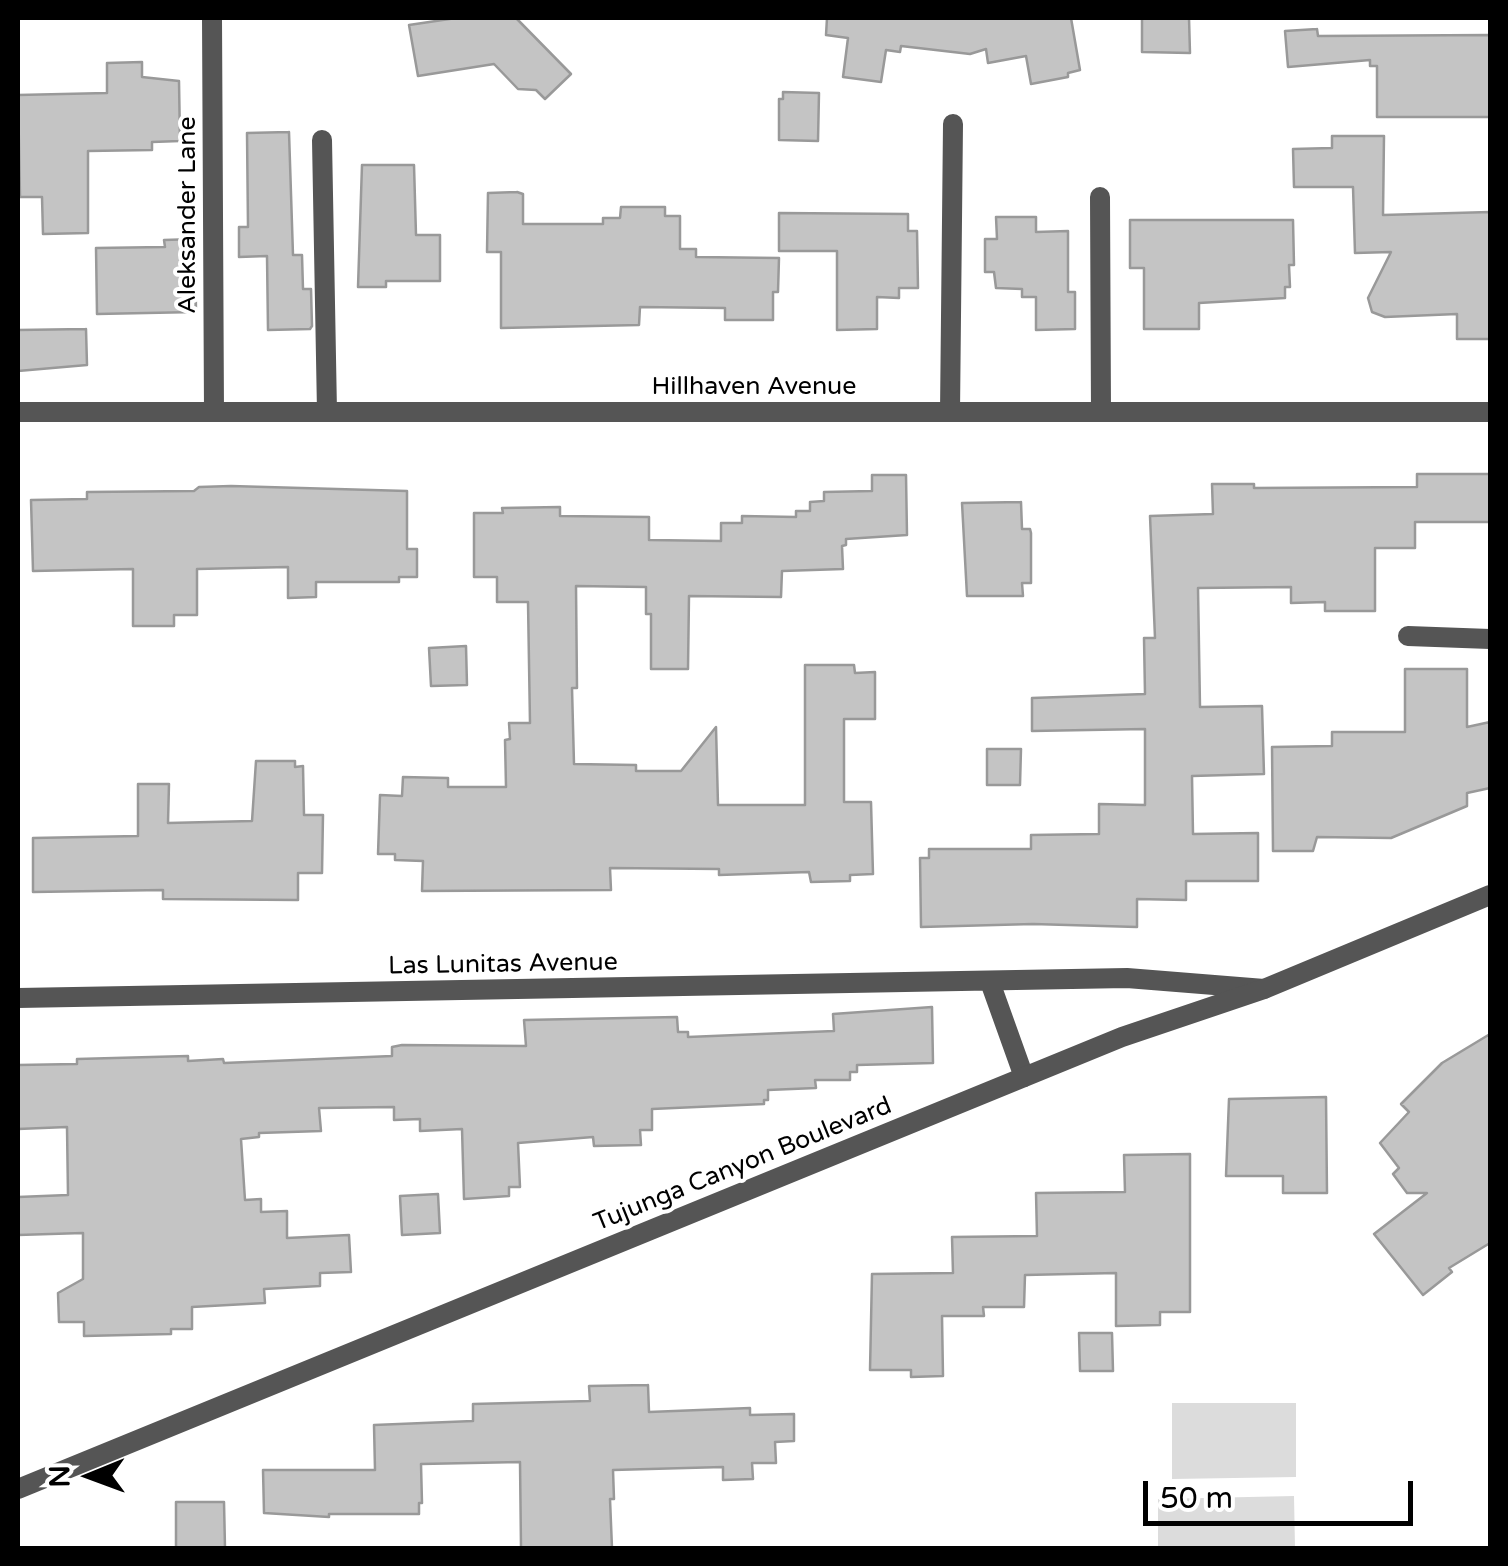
<!DOCTYPE html>
<html>
<head>
<meta charset="utf-8">
<style>
  body { margin:0 }
  #map { position:relative; width:1508px; height:1566px; overflow:hidden; background:#fff; font-family:"Varela Round",sans-serif }
  canvas { display:block }
  .frame { position:absolute; inset:0; border:20px solid #000; pointer-events:none }
  .north { position:absolute; left:40px; top:1426px; width:100px; height:100px; -webkit-text-stroke:8px #fff; paint-order:stroke; rotate:269deg; font-size:28px; font-weight:700; line-height:40px; text-align:center; color:#000 }
  .north::after { content:''; display:block; margin:auto; width:35px; height:45px; background:#000; clip-path:polygon(50% 0,100% 100%,50% 72%,0 100%) }
  .scale { position:absolute; left:1143px; top:1481px; width:270px; height:45px; box-sizing:border-box; border:5px solid #000; border-top:0; padding-left:12px; font-size:30px; line-height:35px; white-space:nowrap; color:#000; -webkit-text-stroke:8px #fff; paint-order:stroke }
</style>
</head>
<body>
<div id="map">
<canvas width="1508" height="1566"></canvas>
<div class="frame"></div>
<div class="north">N</div>
<div class="scale">50 m</div>
</div>
<script>
const ctx = document.querySelector('canvas').getContext('2d');
ctx.lineJoin = 'round';
function fill(path, color) { ctx.fillStyle = color; ctx.fill(path, 'evenodd'); }
const poly = rows => new Path2D(rows.map(r => 'M' + r).join(''));
function trace(path, color, width, dash) { ctx.strokeStyle = color; ctx.lineWidth = width; ctx.lineCap = dash ? 'butt' : 'round'; ctx.setLineDash(dash || []); ctx.stroke(path); }
function write(font, color, halo, rows, align = 'center') {
  ctx.font = font + ' "Varela Round",sans-serif'; ctx.lineWidth = 8; ctx.setLineDash([]); ctx.textBaseline = 'middle'; ctx.strokeStyle = halo; ctx.fillStyle = color; for (const [text, x, y, turn = 0] of rows) {
    ctx.save(); ctx.translate(x, y); ctx.rotate((+turn || 0) * Math.PI / 180); ctx.textAlign = isNaN(turn) ? turn : align; if (halo) ctx.strokeText(text, 0, 0); ctx.fillText(text, 0, 0); ctx.restore();
  }
}
const green = poly([
  [1172,1403,1296,1403,1296,1477,1172,1479],
  [1294,1496,1295,1548,1158,1548,1158,1499]
]);
const building = poly([
  [456,18,516,18,571,74,545,99,536,90,518,89,494,64,418,76,409,25,456,18],
  [827,18,1071,18,1080,70,1068,73,1068,77,1031,84,1026,56,988,63,986,49,970,54,901,46,900,52,886,50,881,82,843,77,848,38,826,35,827,18],
  [1142,18,1189,18,1190,53,1142,52,1142,18],
  [1317,29,1318,36,1490,35,1490,117,1377,117,1377,66,1370,66,1370,60,1288,67,1285,31,1317,29],
  [142,62,142,77,179,81,180,141,152,142,152,150,88,151,88,233,43,234,42,197,20,197,18,95,107,93,107,63,142,62],
  [783,92,819,93,818,141,779,140,779,99,783,99,783,92],
  [289,132,293,255,302,255,303,289,311,289,312,326,310,329,268,330,267,256,239,257,239,227,248,227,247,133,289,132],
  [1332,136,1384,136,1383,215,1490,212,1490,339,1457,339,1457,314,1385,317,1372,312,1368,298,1391,252,1355,253,1353,187,1294,187,1293,149,1332,148,1332,136],
  [362,165,414,165,416,235,440,235,440,281,386,281,386,287,358,287,362,165],
  [517,192,523,194,523,224,603,224,603,218,620,218,621,207,665,207,665,216,680,216,680,249,696,249,696,257,779,258,778,292,773,292,773,320,725,320,725,308,640,307,639,325,501,328,501,252,487,252,488,193,517,192],
  [779,213,908,214,908,231,917,231,918,288,899,288,899,298,877,297,877,329,837,330,837,251,779,251,779,213],
  [996,217,1036,217,1036,232,1068,231,1068,292,1075,292,1075,329,1036,330,1036,297,1022,297,1022,289,996,288,994,272,985,272,985,239,997,239,996,217],
  [1130,220,1293,220,1294,265,1289,265,1290,287,1285,287,1285,298,1199,303,1199,329,1144,329,1144,268,1130,268,1130,220],
  [195,239,196,312,97,314,96,248,165,247,164,240,195,239],
  [86,329,87,365,18,371,18,330,86,329],
  [1417,474,1490,474,1490,522,1415,522,1415,548,1375,548,1375,611,1325,611,1325,602,1291,603,1291,587,1198,588,1200,707,1262,706,1264,774,1192,776,1193,834,1258,833,1258,881,1186,881,1186,900,1137,899,1137,927,1033,924,921,927,920,858,929,858,929,849,1031,849,1031,835,1099,834,1099,804,1145,805,1145,729,1032,731,1032,698,1145,694,1144,638,1155,638,1150,516,1213,514,1212,484,1254,484,1254,488,1417,487,1417,474],
  [872,475,906,475,907,535,846,539,846,545,842,546,843,569,782,571,781,597,689,596,688,669,651,669,651,614,646,614,646,587,576,586,577,688,572,688,574,764,636,765,636,771,681,771,716,727,718,805,805,805,805,665,854,665,855,673,875,672,875,719,844,719,844,802,871,802,873,874,850,875,850,881,811,882,809,872,719,875,719,869,610,868,611,890,422,891,423,861,395,860,395,854,378,854,380,795,402,796,403,777,448,778,448,787,506,787,505,740,510,739,509,723,530,723,528,602,497,602,497,577,474,577,474,513,503,513,502,508,560,507,560,516,649,517,649,540,721,541,721,523,742,523,742,516,796,517,796,511,810,511,810,502,824,501,824,492,872,491,872,475],
  [231,486,407,491,407,549,417,549,417,577,399,577,399,582,316,582,316,597,288,598,288,567,197,569,197,615,174,615,174,626,133,626,133,569,33,571,31,500,87,499,87,492,194,491,199,487,231,486],
  [1021,502,1022,529,1030,529,1031,533,1031,583,1022,583,1023,596,967,596,962,503,1021,502],
  [466,646,467,685,431,686,429,648,466,646],
  [1405,669,1467,669,1467,727,1490,722,1490,788,1467,793,1467,806,1391,838,1317,837,1313,851,1273,851,1272,747,1332,746,1332,732,1405,732,1405,669],
  [987,749,1021,749,1020,785,987,785,987,749],
  [256,761,295,761,295,767,303,766,304,815,323,815,322,873,298,873,298,900,163,899,163,890,33,892,33,838,138,836,138,784,169,784,168,823,252,821,256,761],
  [932,1007,933,1063,857,1065,857,1072,850,1072,850,1080,815,1080,816,1088,768,1090,768,1100,764,1100,764,1104,652,1109,652,1130,640,1130,641,1145,594,1146,593,1137,518,1143,520,1187,509,1187,509,1196,464,1199,462,1129,420,1131,420,1119,394,1120,394,1107,319,1108,321,1131,259,1133,259,1137,241,1139,245,1200,261,1199,261,1212,287,1211,287,1238,349,1235,351,1272,320,1273,320,1286,264,1289,265,1303,192,1307,192,1329,171,1329,171,1334,84,1336,84,1322,59,1322,58,1293,83,1279,83,1233,18,1235,18,1197,68,1195,67,1127,18,1129,18,1065,77,1064,77,1059,188,1056,188,1061,223,1059,224,1063,392,1056,392,1047,402,1045,526,1046,524,1020,677,1017,678,1032,688,1032,688,1037,834,1031,833,1014,932,1007],
  [1490,1034,1490,1243,1449,1268,1452,1272,1423,1295,1374,1234,1427,1193,1407,1193,1393,1174,1399,1168,1380,1143,1409,1112,1401,1104,1442,1063,1490,1034],
  [1326,1097,1327,1193,1283,1193,1283,1176,1226,1176,1229,1099,1326,1097],
  [1190,1154,1190,1312,1160,1312,1160,1325,1116,1326,1116,1273,1025,1275,1024,1307,983,1307,984,1316,942,1316,943,1376,911,1377,911,1370,870,1370,872,1274,953,1273,952,1237,1037,1236,1036,1193,1125,1192,1124,1155,1190,1154],
  [438,1194,440,1233,402,1235,400,1196,438,1194],
  [1079,1333,1112,1333,1113,1371,1080,1371,1079,1333],
  [648,1385,649,1412,750,1408,750,1415,794,1414,794,1441,775,1442,776,1463,752,1463,753,1479,723,1480,723,1467,613,1470,614,1499,610,1499,612,1548,521,1548,520,1462,421,1464,422,1503,419,1503,419,1514,329,1514,329,1517,264,1513,263,1470,375,1470,374,1425,473,1421,473,1404,590,1401,589,1386,648,1385],
  [176,1502,224,1502,225,1548,176,1548,176,1502]
]);
const service = poly([
  [322,140,327,412],
  [1100,197,1101,412],
  [950,412,953,124],
  [1408,636,1490,639]
]);
const minor = poly([
  [212,18,214,412],
  [18,412,1490,412],
  [990,982,1024,1077],
  [18,998,1127,978,1264,989]
]);
const tertiary = poly([
  [18,1489,1122,1037,1264,989,1490,895]
]);
const streetNames = [
  ["Aleksander Lane",188,215,-90],
  ["Hillhaven Avenue",754,387],
  ["Las Lunitas Avenue",503,965,-1],
  ["Tujunga Canyon Boulevard",743,1165,-22]
];
fill(green, '#dcdcdc');
fill(building, '#c4c4c4');
trace(building, '#999', 2.5);
trace(service, '#555', 20);
trace(minor, '#555', 20);
trace(tertiary, '#555', 20);
write('25px', '#000', '#fff', streetNames);
</script>
</body>
</html>
